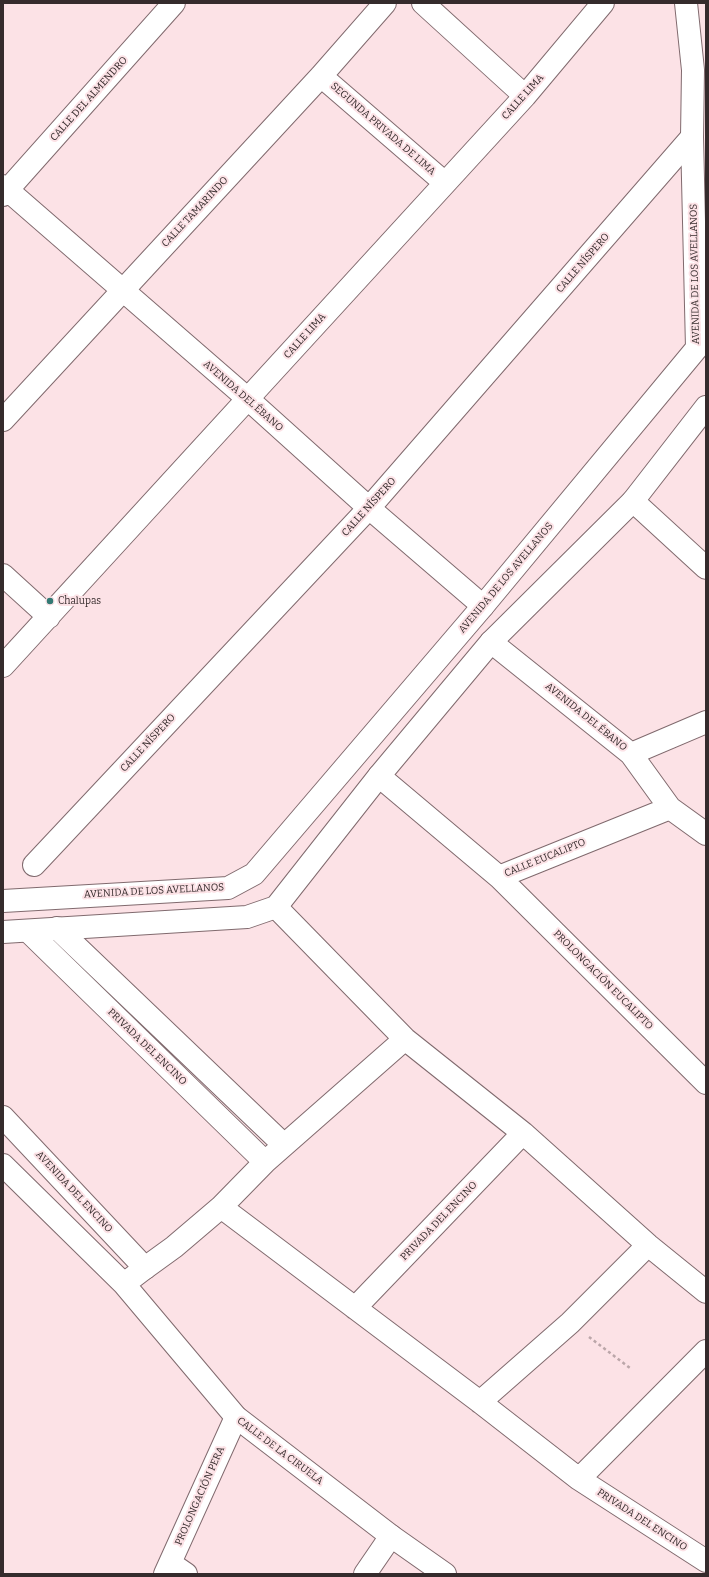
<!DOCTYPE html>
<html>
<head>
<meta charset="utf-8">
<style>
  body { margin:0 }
  #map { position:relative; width:709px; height:1577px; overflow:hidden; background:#fce2e6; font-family:Bitter,serif }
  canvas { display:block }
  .frame { position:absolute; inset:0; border:4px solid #352b2c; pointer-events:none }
</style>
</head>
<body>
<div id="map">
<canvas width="709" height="1577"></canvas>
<div class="frame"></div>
</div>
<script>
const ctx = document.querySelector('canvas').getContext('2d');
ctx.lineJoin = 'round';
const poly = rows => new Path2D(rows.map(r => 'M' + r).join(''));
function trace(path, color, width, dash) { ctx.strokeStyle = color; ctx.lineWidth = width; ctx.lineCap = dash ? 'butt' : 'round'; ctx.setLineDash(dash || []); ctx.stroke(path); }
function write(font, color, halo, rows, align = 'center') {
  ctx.font = font + ' Bitter,serif'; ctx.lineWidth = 4; ctx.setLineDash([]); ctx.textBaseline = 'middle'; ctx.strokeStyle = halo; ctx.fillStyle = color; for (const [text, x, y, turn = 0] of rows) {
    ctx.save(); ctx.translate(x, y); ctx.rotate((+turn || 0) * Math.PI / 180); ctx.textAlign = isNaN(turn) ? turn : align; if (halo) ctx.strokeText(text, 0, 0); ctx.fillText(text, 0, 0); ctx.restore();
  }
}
const path = poly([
  [589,1337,630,1368]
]);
const street = poly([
  [423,3,525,96],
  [321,76,445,183],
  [3,186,248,399,369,508,483,606],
  [3,195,174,3],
  [3,420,321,76,385,3],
  [633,501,706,568],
  [3,575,49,617],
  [491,642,631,754,670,808,706,834],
  [3,666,525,96,603,3],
  [631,754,706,722],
  [379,776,499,877,706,1083],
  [34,865,369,508,692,137],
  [499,877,670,808],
  [276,907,405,1039,523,1133,648,1245,706,1292],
  [57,928,284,1145],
  [28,931,265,1162],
  [221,1207,480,1402,579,1479,706,1561],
  [145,1268,174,1247,221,1207,265,1162,405,1039],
  [355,1308,523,1133],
  [480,1402,570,1323,648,1245],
  [579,1479,706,1351],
  [170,1563,186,1574],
  [165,1574,236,1417],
  [365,1574,391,1536]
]);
const secondary = poly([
  [3,901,228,888,254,874,483,606,697,348,692,137,693,70,686,3],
  [3,932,247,917,276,907,379,776,491,642,633,501,706,407],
  [3,1117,145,1268,124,1284],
  [3,1165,124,1284,236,1417,391,1536,445,1574]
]);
const markers = [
  [50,601,4,"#337a74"]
];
const streetNames = [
  ["CALLE LIMA",523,97,-48],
  ["CALLE DEL ALMENDRO",89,99,-48],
  ["SEGUNDA PRIVADA DE LIMA",383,129,41],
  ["CALLE TAMARINDO",195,212,-47],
  ["CALLE NÍSPERO",583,263,-49],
  ["AVENIDA DE LOS AVELLANOS",695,274,-91],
  ["CALLE LIMA",305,336,-48],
  ["AVENIDA DEL ÉBANO",243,396,41],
  ["CALLE NÍSPERO",369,507,-48],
  ["AVENIDA DE LOS AVELLANOS",506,578,-50],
  ["AVENIDA DEL ÉBANO",586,717,39],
  ["CALLE NÍSPERO",148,743,-47],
  ["CALLE EUCALIPTO",545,858,-22],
  ["AVENIDA DE LOS AVELLANOS",154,891,-3],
  ["PROLONGACIÓN EUCALIPTO",603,980,45],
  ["PRIVADA DEL ENCINO",147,1047,44],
  ["AVENIDA DEL ENCINO",74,1192,47],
  ["PRIVADA DEL ENCINO",439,1221,-46],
  ["CALLE DE LA CIRUELA",280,1451,37],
  ["PROLONGACIÓN PERA",200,1496,-66],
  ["PRIVADA DEL ENCINO",642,1520,33]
];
const poiNames = [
  ["Chalupas",58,601]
];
trace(street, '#806a6e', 24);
trace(secondary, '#806a6e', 24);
trace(path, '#bba6a9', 2.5, [3, 3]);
trace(street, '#fff', 22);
trace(secondary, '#fff', 22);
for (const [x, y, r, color] of markers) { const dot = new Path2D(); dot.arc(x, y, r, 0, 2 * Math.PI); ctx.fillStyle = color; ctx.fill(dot); trace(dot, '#fce2e6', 1.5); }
write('10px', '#352b2c', '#fce2e6', streetNames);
write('10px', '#352b2c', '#fce2e6', poiNames, 'left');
</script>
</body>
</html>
